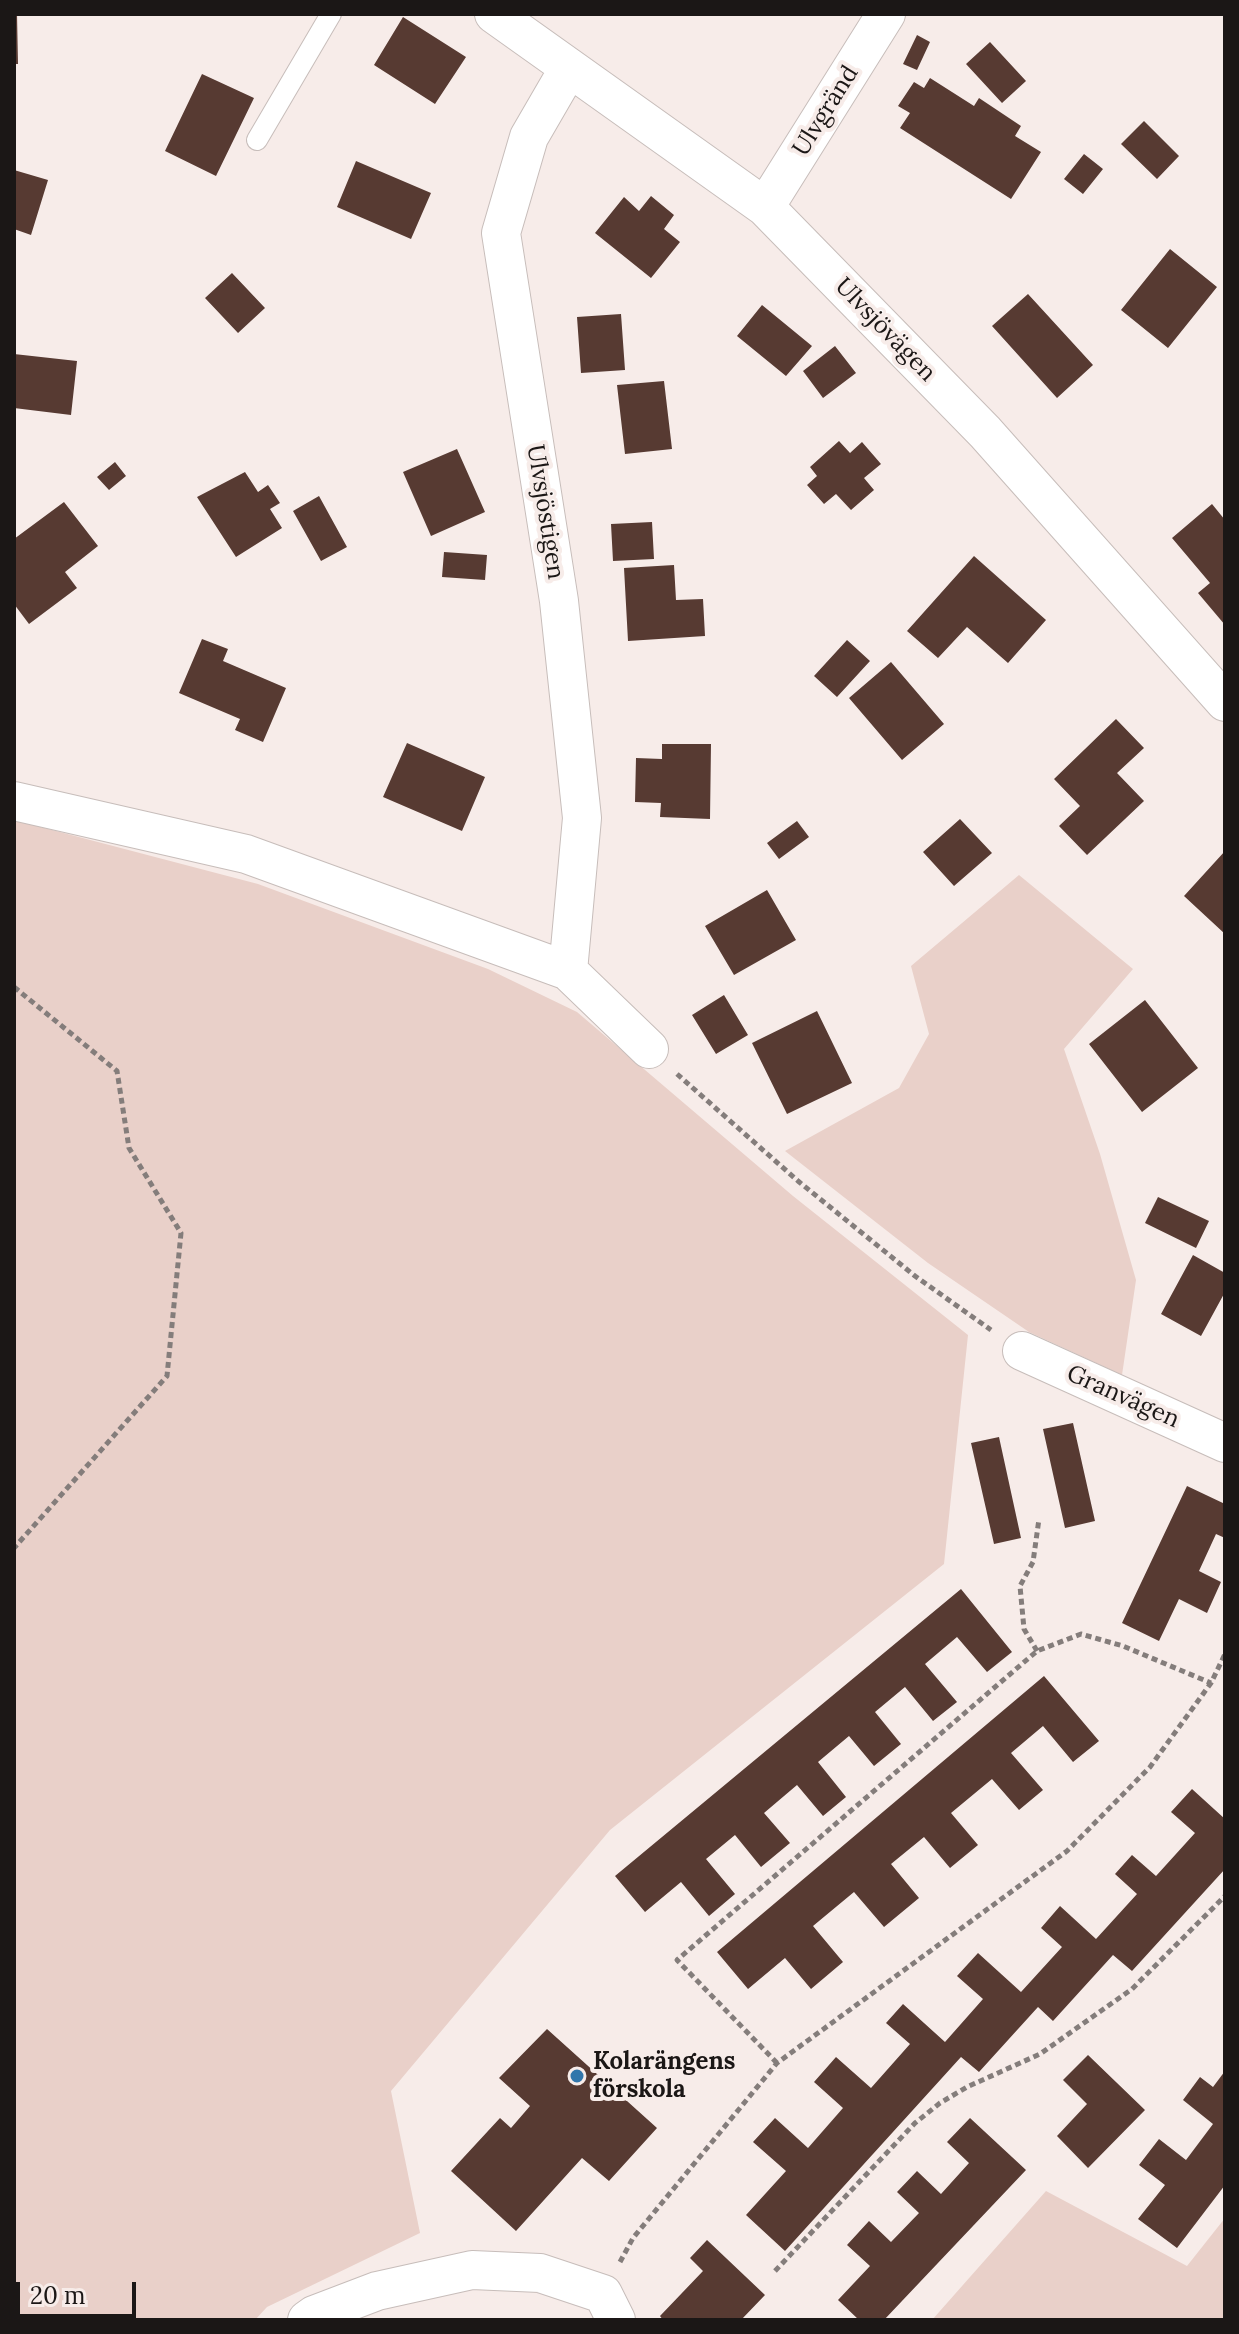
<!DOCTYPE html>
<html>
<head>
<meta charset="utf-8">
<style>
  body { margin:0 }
  #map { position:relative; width:1239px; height:2334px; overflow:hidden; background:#f7ece9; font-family:Lora,serif }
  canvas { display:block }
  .frame { position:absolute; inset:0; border:16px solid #1b1716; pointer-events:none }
  .scale { position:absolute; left:16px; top:2282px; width:120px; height:36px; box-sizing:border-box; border:4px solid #1b1716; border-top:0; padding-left:10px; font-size:24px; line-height:28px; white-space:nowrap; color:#1b1716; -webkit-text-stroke:6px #f7ece9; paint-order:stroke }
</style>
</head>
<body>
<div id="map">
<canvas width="1239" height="2334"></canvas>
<div class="frame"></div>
<div class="scale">20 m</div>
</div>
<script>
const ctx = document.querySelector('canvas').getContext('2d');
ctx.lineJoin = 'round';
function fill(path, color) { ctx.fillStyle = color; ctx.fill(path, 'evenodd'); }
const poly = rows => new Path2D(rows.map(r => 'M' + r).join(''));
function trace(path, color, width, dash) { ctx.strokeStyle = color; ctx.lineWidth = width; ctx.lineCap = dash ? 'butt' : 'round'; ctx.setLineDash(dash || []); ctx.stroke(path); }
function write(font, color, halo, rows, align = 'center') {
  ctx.font = font + ' Lora,serif'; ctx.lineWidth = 8; ctx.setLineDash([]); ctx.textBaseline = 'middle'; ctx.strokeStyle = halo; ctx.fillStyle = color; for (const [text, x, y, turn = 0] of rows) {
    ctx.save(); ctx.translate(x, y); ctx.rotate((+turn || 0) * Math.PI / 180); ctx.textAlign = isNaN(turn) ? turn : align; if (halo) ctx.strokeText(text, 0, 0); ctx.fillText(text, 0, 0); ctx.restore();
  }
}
const green = poly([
  [14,820,258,884,488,969,577,1012,793,1196,968,1335,944,1564,610,1830,391,2091,420,2233,267,2307,255,2320,14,2320],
  [1019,875,1133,969,1064,1049,1100,1154,1136,1280,1122,1375,1029,1332,928,1263,785,1151,899,1088,929,1034,911,966],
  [1046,2191,1187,2266,1225,2218,1225,2320,932,2320]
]);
const building = poly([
  [14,14,17,14,18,64,14,64],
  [403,17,466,57,435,104,374,65],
  [917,35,930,42,917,70,903,64],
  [990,42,1026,81,1002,103,966,64],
  [202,74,254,98,216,176,165,151],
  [930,78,974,106,979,98,1021,126,1015,136,1041,152,1011,199,900,128,910,113,898,106,914,82,924,88],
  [1144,121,1179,156,1157,179,1121,144],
  [1084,154,1103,169,1083,194,1064,179],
  [356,161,431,193,411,239,337,207],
  [14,170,48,180,31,235,14,229],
  [651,196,674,215,664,229,680,242,651,278,595,233,624,197,639,211],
  [1170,249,1217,287,1168,348,1121,310],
  [232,273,265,308,238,333,205,298],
  [1028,294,1093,365,1057,398,992,326],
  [762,305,812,346,786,376,737,336],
  [621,314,625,370,581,373,577,317],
  [835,346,856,373,823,398,803,371],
  [14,354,77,361,71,415,14,408],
  [664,381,672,449,625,454,617,385],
  [839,441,850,453,862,442,881,464,864,478,874,490,851,510,836,494,824,504,807,485,817,476,810,467],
  [457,449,485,512,431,536,403,472],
  [115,462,126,476,109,490,97,477],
  [245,472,258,492,268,485,280,503,270,509,282,528,236,557,197,497],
  [319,496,347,547,321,561,293,511],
  [64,502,98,546,65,572,77,588,29,624,14,604,14,539],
  [1212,504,1225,520,1225,625,1198,593,1210,583,1172,538],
  [652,522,654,559,613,561,611,524],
  [444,552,487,555,485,580,442,577],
  [974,556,1046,620,1008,663,967,627,938,658,907,631],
  [674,565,676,600,703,599,705,636,628,641,624,568],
  [202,639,228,649,223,661,286,688,263,742,235,730,240,719,179,693],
  [847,640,870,661,837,697,814,676],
  [891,662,944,724,902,760,849,698],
  [1116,719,1144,748,1117,773,1144,801,1087,855,1059,826,1080,806,1054,779],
  [407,743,485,777,462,831,383,797],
  [662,744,711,744,710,819,660,817,661,803,635,802,636,758,662,759],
  [960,819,992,853,954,886,923,852],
  [797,821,809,837,779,859,767,843],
  [1225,851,1225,934,1184,896],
  [767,890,796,940,734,975,705,926],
  [724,995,748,1035,716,1054,692,1015],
  [1145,1000,1198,1068,1142,1112,1089,1044],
  [817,1011,852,1083,787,1114,752,1043],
  [1158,1197,1209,1221,1196,1248,1145,1223],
  [1193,1255,1225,1273,1225,1292,1201,1336,1161,1314],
  [1073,1423,1095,1521,1065,1528,1043,1429],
  [999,1437,1021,1538,994,1544,971,1443],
  [1187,1486,1225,1504,1225,1538,1216,1534,1199,1571,1221,1582,1207,1613,1179,1599,1159,1641,1122,1623],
  [961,1589,1012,1652,987,1672,957,1637,925,1664,957,1702,933,1721,905,1687,875,1712,901,1744,874,1766,849,1736,818,1762,846,1797,823,1816,797,1785,764,1813,790,1843,761,1867,735,1835,706,1859,735,1894,709,1916,681,1882,645,1912,615,1876],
  [1044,1676,1099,1741,1073,1762,1043,1726,1011,1753,1043,1790,1019,1810,992,1779,951,1813,978,1845,950,1868,924,1837,891,1864,919,1898,884,1927,854,1892,813,1926,843,1962,811,1989,785,1958,748,1989,717,1952],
  [1192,1789,1225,1819,1225,1869,1132,1971,1113,1955,1053,2021,1038,2007,979,2072,961,2057,785,2251,746,2215,786,2171,753,2142,775,2118,808,2148,843,2108,814,2082,836,2057,871,2088,910,2044,886,2023,903,2004,945,2042,983,1999,957,1976,978,1953,1021,1992,1062,1947,1041,1928,1060,1906,1096,1939,1137,1894,1115,1874,1132,1855,1156,1876,1195,1833,1171,1812],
  [547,2029,657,2128,609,2181,582,2158,516,2231,451,2171,500,2118,511,2128,530,2106,499,2078],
  [1088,2055,1145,2110,1088,2168,1057,2136,1087,2104,1063,2080],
  [1225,2071,1225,2185,1177,2248,1138,2219,1165,2185,1139,2165,1159,2139,1186,2160,1213,2124,1183,2100,1200,2077,1213,2087],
  [970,2118,1026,2170,884,2320,859,2320,838,2300,870,2266,847,2245,869,2221,891,2242,919,2213,897,2192,917,2171,941,2194,969,2163,947,2142],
  [707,2240,765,2295,741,2320,663,2320,660,2316,703,2271,690,2258]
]);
const path = poly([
  [14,987,117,1071,129,1148,181,1233,167,1376,14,1548],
  [677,1074,798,1181,915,1276,991,1330],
  [1037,1651,1024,1629,1020,1586,1033,1562,1039,1519],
  [777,2063,677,1960,1037,1651,1081,1634,1123,1646,1211,1683],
  [620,2262,633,2238,777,2063,1067,1851,1150,1767,1211,1683,1225,1654],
  [775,2271,915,2123,940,2103,967,2087,1040,2054,1132,1989,1225,1896]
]);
const lane = poly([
  [257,140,331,14]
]);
const street = poly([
  [494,14,765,207,985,432,1225,702],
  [765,207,886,14],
  [14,801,246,854,568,971,582,818,559,601,501,233,529,137,569,68],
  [568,971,649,1049],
  [1022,1351,1225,1443],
  [307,2320,314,2315,377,2291,472,2270,540,2273,603,2294,616,2320]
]);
const markers = [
  [577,2076,8,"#3176ab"]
];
const streetNames = [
  ["Ulvgränd",826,111,-58],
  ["Ulvsjövägen",885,330,46],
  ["Ulvsjöstigen",545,512,81],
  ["Granvägen",1123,1397,24]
];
const poiNames = [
  ["Kolarängens",593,2062],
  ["förskola",593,2090]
];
fill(green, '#e9d0c9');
fill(building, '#573a32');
trace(lane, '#c7bdba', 22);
trace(street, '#c7bdba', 40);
trace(path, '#847d7b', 5, [6, 4]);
trace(lane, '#fff', 20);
trace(street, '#fff', 38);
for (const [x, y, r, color] of markers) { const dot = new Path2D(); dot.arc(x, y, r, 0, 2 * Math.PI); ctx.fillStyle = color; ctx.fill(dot); trace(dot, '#f7ece9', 3); }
write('24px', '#1b1716', '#f7ece9', streetNames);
write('bold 24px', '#1b1716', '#f7ece9', poiNames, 'left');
</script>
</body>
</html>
